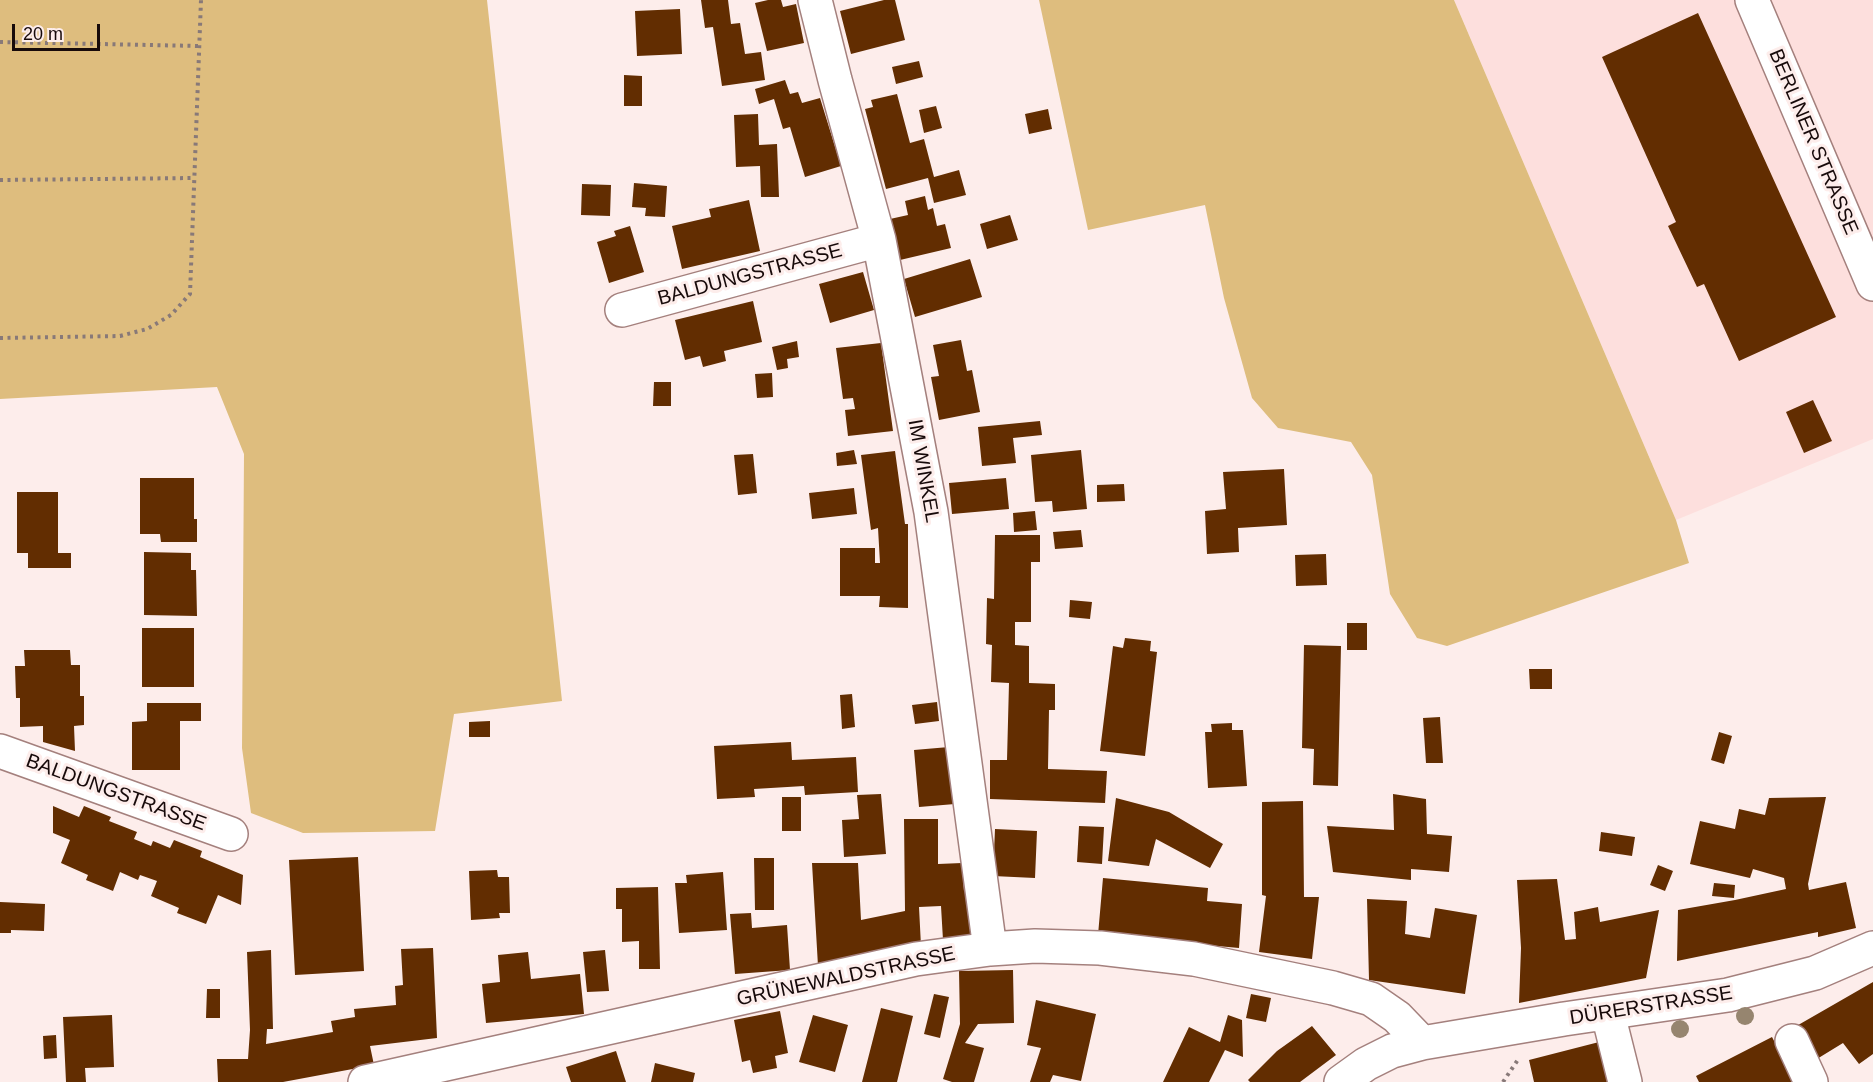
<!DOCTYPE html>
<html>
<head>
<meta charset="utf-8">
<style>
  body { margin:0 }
  #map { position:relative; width:1873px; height:1082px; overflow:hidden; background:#fdedeb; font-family:Helvetica,sans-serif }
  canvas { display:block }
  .scale { position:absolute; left:12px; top:24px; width:88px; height:27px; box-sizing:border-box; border:3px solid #170a0a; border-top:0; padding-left:8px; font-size:18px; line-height:21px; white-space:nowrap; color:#170a0a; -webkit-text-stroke:4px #fdedeb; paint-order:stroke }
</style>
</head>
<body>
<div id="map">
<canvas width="1873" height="1082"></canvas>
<div class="scale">20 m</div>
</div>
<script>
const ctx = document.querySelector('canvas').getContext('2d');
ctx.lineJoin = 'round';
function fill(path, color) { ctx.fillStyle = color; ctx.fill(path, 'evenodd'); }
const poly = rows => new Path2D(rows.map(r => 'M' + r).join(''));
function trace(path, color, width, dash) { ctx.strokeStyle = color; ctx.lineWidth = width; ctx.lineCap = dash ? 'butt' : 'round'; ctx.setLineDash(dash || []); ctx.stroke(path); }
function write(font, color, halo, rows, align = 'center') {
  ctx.font = font + ' Helvetica,sans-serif'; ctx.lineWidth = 6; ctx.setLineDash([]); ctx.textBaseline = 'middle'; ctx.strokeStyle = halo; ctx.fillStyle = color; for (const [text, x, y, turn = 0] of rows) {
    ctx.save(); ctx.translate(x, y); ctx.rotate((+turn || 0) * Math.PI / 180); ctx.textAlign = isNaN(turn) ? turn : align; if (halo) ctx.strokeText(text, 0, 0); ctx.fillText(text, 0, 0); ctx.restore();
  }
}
const built = poly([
  [1454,0,1873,0,1873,439,1676,520]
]);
const green = poly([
  [0,0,487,0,562,701,454,714,435,831,303,833,251,813,242,748,244,454,217,387,0,399],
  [1039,0,1454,0,1676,520,1689,563,1447,646,1417,638,1390,594,1372,475,1351,442,1278,428,1252,398,1224,298,1205,205,1088,230]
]);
const building = poly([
  [701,0,728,0,731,24,740,23,745,54,761,52,765,80,722,86,713,27,705,28],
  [768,0,781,0,783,7,796,4,804,43,767,51,755,3],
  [884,0,895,0,905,40,851,54,840,11],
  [680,9,682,54,637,56,635,11],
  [1698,13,1836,317,1739,361,1704,284,1697,287,1668,226,1676,222,1602,57],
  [919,61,923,77,896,84,892,67],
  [624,75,642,76,642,106,624,106],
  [785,80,790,94,798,92,802,103,820,98,841,166,805,177,790,127,783,129,774,99,759,104,755,89],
  [897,94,910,143,924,139,934,177,959,170,966,195,934,203,928,178,886,189,865,109,873,107,871,100],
  [936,106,942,128,924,133,919,110],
  [1048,109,1052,129,1029,134,1025,114],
  [758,114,759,145,777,144,779,197,761,197,760,166,736,167,734,115],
  [634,183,667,186,665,217,645,216,646,208,632,207],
  [582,184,611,185,610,216,581,215],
  [925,196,928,210,933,208,937,226,945,224,951,248,900,260,890,219,908,215,905,201],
  [749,200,760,251,682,269,672,226,711,217,709,209],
  [1010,215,1018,240,987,249,980,224],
  [630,226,644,272,609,283,597,242,616,236,614,231],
  [970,259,982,297,915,317,904,279],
  [863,272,874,310,830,323,819,284],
  [753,301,762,342,724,351,726,361,703,367,700,356,685,360,675,320],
  [961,340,967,371,972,370,980,412,939,420,931,377,939,376,933,345],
  [797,341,799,357,787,359,788,368,777,370,772,347],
  [881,343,893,431,848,436,845,410,855,409,853,398,843,399,836,348],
  [772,373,773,397,757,398,755,374],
  [654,382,671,382,671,406,653,406],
  [1813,400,1832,441,1804,453,1786,412],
  [1040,421,1042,435,1013,438,1016,463,982,466,978,427],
  [854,450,857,464,837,466,836,453],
  [1081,450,1087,509,1053,512,1052,501,1035,502,1031,455],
  [895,451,905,524,908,524,908,608,879,607,880,596,840,596,840,548,875,548,875,563,880,563,878,528,871,530,861,455],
  [753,454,757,493,738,495,734,455],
  [1284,469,1287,525,1238,528,1239,552,1207,554,1205,511,1226,509,1223,472],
  [140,478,194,478,194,519,197,519,197,542,161,542,160,534,140,534],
  [1006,478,1009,509,952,514,949,483],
  [1124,484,1125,501,1097,502,1097,485],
  [854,488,857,514,812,519,809,493],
  [17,492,58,492,58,553,71,553,71,568,28,568,28,553,17,553],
  [1035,511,1037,530,1014,532,1013,513],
  [1081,530,1083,547,1055,549,1053,532],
  [995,535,1040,535,1040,562,1031,562,1031,622,1015,622,1015,645,1029,646,1029,683,1055,684,1055,710,1049,710,1048,769,1107,771,1105,803,990,799,990,760,1007,760,1009,683,991,682,992,645,986,644,987,598,994,599],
  [144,552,191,553,191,570,196,570,197,616,144,615],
  [1326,554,1327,585,1296,586,1295,555],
  [1070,600,1092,602,1090,619,1069,617],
  [1347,623,1367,623,1367,650,1347,650],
  [142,628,194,628,194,687,142,687],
  [1125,638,1151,641,1150,651,1157,652,1145,756,1100,751,1113,646,1123,648],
  [1304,645,1341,646,1338,786,1313,785,1314,749,1302,748],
  [24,650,70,650,71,665,80,665,80,696,84,696,84,725,74,726,75,751,43,742,43,726,20,727,20,698,16,698,15,666,25,666],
  [1529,669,1552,669,1552,689,1530,689],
  [852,694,855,727,842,729,840,695],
  [937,702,939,721,915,724,912,705],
  [147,703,201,703,201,721,180,721,180,770,132,770,132,722,147,721],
  [1440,717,1443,763,1426,763,1423,718],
  [490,721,490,737,469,737,469,722],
  [1232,723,1232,730,1243,730,1247,786,1208,788,1205,732,1212,732,1211,724],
  [1719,732,1732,736,1724,764,1711,760],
  [791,742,792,760,856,757,858,792,805,795,804,786,754,789,755,797,717,799,714,746],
  [949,747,955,804,919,807,914,750],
  [881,794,886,854,844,857,842,820,859,819,857,795],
  [1393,794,1426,799,1427,834,1452,836,1449,872,1411,869,1411,880,1333,872,1327,826,1394,830],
  [782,797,801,797,801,831,782,831],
  [1826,797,1808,884,1809,890,1846,882,1856,928,1818,937,1818,932,1677,961,1678,910,1735,900,1786,889,1784,878,1753,869,1750,878,1690,864,1700,821,1735,829,1739,809,1765,815,1769,798],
  [1116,798,1169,812,1223,844,1210,868,1156,839,1149,866,1108,861],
  [1303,801,1304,897,1319,897,1312,959,1259,952,1266,896,1262,895,1262,802],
  [53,806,79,817,84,806,111,817,109,821,137,832,134,839,151,846,153,841,170,848,174,840,202,851,200,857,243,875,241,905,218,895,206,924,177,913,179,908,151,896,157,881,140,875,138,880,120,872,113,891,86,880,88,875,61,863,70,840,53,833],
  [904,819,938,819,938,864,962,863,964,891,972,891,975,938,943,940,941,906,919,907,921,946,818,966,812,863,858,863,861,920,905,911],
  [1079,826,1104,827,1102,864,1077,862],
  [995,829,1037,831,1035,878,993,876],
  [1601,832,1635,837,1632,856,1599,851],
  [358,857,364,971,295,975,289,860],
  [754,858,774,858,774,910,755,910],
  [1658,865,1673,871,1665,891,1650,885],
  [497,870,498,877,509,877,510,913,499,913,500,918,471,920,469,871],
  [723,872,727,930,679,933,675,883,687,883,686,875],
  [1103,878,1208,888,1207,901,1242,904,1239,948,1098,935],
  [1557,879,1565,940,1576,939,1574,912,1598,907,1600,922,1659,910,1646,978,1519,1003,1521,948,1517,880],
  [1714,883,1735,885,1734,898,1712,896],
  [658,887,660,969,639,969,639,941,622,942,622,909,616,909,616,888],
  [1367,899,1407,901,1405,934,1430,938,1435,908,1477,915,1465,994,1369,980],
  [0,902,45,904,44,931,11,930,11,933,0,933],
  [751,913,752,928,787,925,790,970,735,974,730,914],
  [433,948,437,1038,370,1046,374,1065,283,1082,218,1082,217,1059,248,1059,250,1030,247,952,271,950,273,1029,267,1029,266,1044,333,1032,331,1021,355,1017,354,1009,396,1005,395,986,403,985,401,949],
  [605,950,609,991,587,992,583,952],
  [528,952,531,979,580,974,584,1014,486,1023,482,984,500,982,498,955],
  [1013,970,1014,1023,978,1024,965,1043,984,1048,974,1082,952,1082,943,1079,960,1024,959,971],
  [1873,982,1873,1054,1859,1064,1843,1043,1812,1062,1793,1028],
  [207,989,220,989,220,1018,206,1018],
  [934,994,949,997,940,1038,924,1034],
  [1251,994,1271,998,1266,1022,1246,1018],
  [1036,1000,1096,1014,1081,1081,1053,1075,1050,1082,1030,1082,1041,1048,1027,1045],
  [881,1008,913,1016,897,1082,862,1082],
  [780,1011,788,1053,775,1056,777,1068,753,1073,750,1060,742,1062,734,1020],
  [112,1015,114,1067,85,1068,86,1082,66,1082,63,1017],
  [813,1015,848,1025,835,1072,799,1062],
  [1228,1015,1242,1020,1243,1057,1225,1050,1209,1082,1163,1082,1189,1027,1220,1042],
  [1312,1026,1336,1055,1300,1082,1250,1082,1248,1080,1277,1051],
  [56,1035,57,1058,44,1059,43,1036],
  [1772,1037,1795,1082,1699,1082,1696,1076],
  [1603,1041,1614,1082,1534,1082,1529,1060],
  [616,1051,626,1082,571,1082,566,1067],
  [655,1063,695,1073,693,1082,651,1082]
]);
const path = poly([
  [0,42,199,46],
  [0,180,194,178],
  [0,338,120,336,147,329,171,315,190,294,201,0],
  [1503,1082,1519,1058]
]);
const minor = poly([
  [815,0,835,80,879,240,931,512,990,949],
  [1752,0,1873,284],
  [622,310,879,240],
  [0,751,231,834],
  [1608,1014,1625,1082],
  [1792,1041,1811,1082],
  [365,1082,916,959,990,949,1035,946,1100,948,1194,959,1333,988,1371,999,1397,1017,1422,1043],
  [1341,1082,1366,1064,1392,1051,1422,1043,1564,1019,1728,995,1815,973,1873,948]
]);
const trees = [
  [1745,1016],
  [1680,1029]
];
const streetNames = [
  ["BERLINER STRASSE",1813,142,67],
  ["BALDUNGSTRASSE",750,275,-15],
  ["IM WINKEL",923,471,80],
  ["BALDUNGSTRASSE",116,793,20],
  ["GRÜNEWALDSTRASSE",846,977,-12],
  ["DÜRERSTRASSE",1651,1006,-9]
];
fill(built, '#fddfdd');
fill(green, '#debd7e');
fill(building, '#622d01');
trace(minor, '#a4807d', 36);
trace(path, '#887978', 4, [3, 4.5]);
trace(minor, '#fff', 33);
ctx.fillStyle = '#96856f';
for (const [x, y] of trees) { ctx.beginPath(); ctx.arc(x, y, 9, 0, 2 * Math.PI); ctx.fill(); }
write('20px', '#170a0a', '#fdedeb', streetNames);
</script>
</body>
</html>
